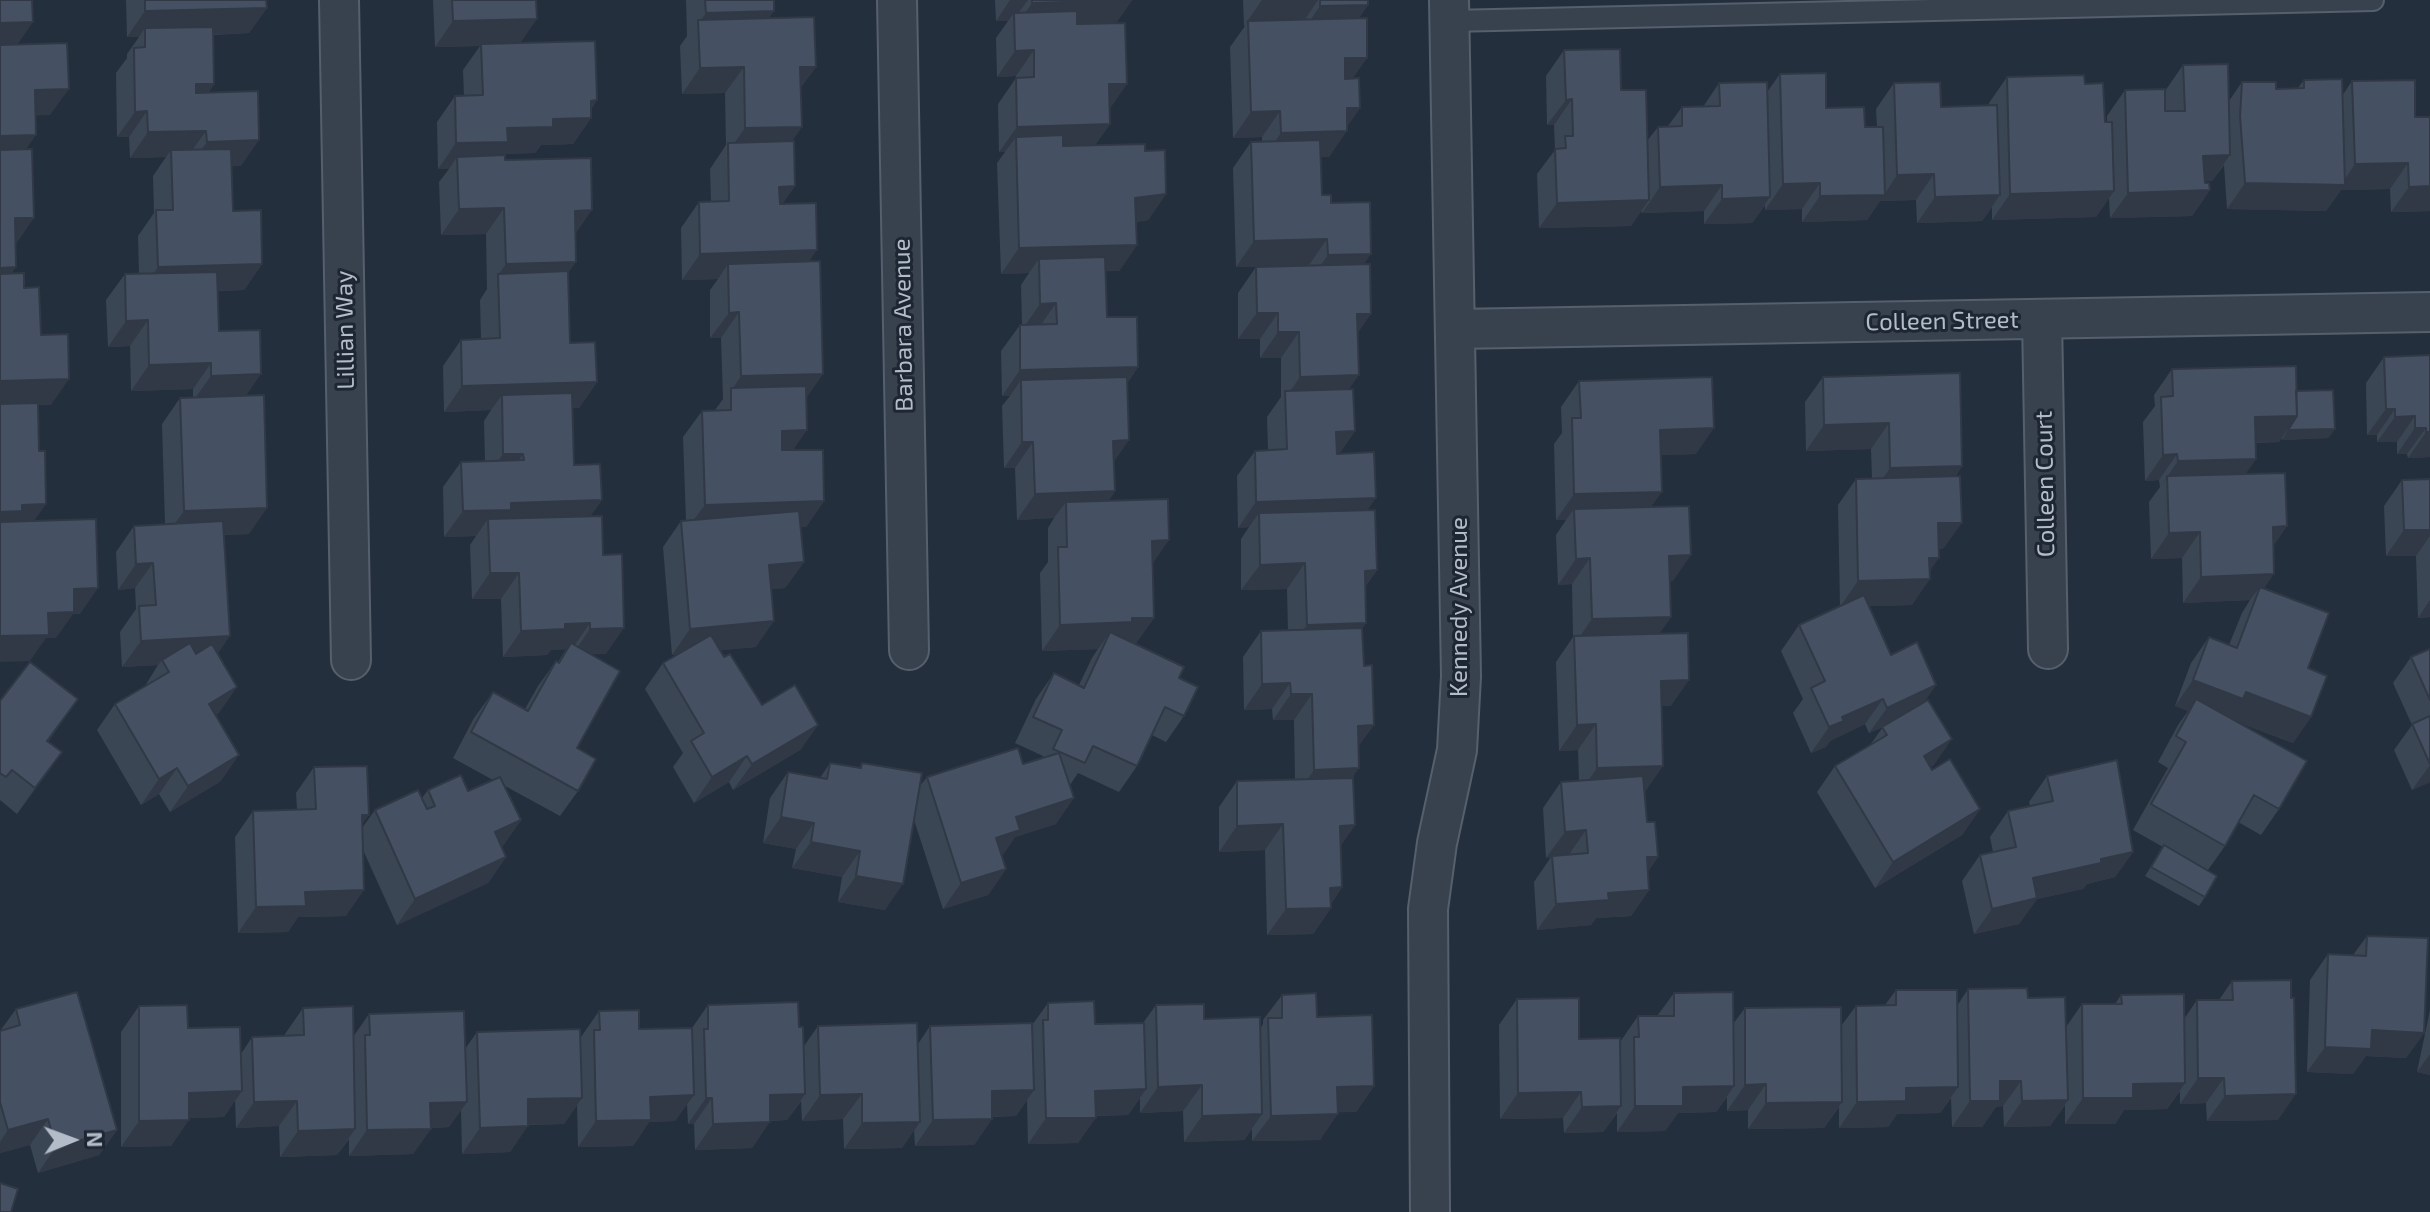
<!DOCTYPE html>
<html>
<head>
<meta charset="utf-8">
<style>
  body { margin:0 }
  #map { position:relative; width:2430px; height:1212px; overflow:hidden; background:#242f3e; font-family:"Exo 2",sans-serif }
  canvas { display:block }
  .north { position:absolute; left:32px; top:1100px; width:80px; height:80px; -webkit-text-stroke:6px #1d2633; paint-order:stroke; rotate:89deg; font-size:22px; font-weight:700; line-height:32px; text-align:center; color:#b4bcc9 }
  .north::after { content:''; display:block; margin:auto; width:28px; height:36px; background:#b4bcc9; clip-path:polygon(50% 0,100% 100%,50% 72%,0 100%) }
</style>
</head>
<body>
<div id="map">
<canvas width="2430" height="1212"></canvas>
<div class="north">N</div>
</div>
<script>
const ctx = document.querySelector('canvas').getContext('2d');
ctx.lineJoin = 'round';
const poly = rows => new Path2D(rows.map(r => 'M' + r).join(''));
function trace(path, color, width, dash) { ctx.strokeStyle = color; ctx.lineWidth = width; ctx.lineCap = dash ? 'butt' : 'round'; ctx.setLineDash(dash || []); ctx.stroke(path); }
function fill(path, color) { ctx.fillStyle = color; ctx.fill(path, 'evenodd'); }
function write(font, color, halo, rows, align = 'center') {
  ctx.font = font + ' "Exo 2",sans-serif'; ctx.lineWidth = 6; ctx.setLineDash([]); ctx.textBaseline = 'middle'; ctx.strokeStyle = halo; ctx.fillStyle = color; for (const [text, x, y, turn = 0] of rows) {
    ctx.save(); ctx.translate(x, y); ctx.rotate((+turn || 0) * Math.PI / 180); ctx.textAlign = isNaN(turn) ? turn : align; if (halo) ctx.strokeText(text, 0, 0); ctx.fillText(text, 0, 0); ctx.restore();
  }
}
const lane = poly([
  [1450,21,2373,0]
]);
const street = poly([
  [339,0,351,660],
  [897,0,909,650],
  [2042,319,2048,649],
  [1455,329,2430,312],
  [1430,1212,1428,909,1437,843,1457,750,1461,676,1449,0]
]);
const wall = poly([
  [126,0,266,0,267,8,249,33,213,35,214,84,208,93,241,166,232,166,233,211,262,264,244,290,218,291,219,331,245,396,249,534,224,535,218,654,219,713,215,715,221,781,170,812,159,794,141,805,97,730,115,704,145,686,158,665,122,667,120,632,136,609,135,588,118,590,116,552,134,526,165,524,162,424,180,398,193,398,193,389,131,391,130,346,108,347,106,300,125,274,139,274,138,236,154,213,153,176,166,157,130,158,129,137,117,137,116,73,127,58,127,54,139,37,127,37],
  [433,0,536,0,520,43,597,100,591,109,591,118,573,144,541,145,535,153,499,154,498,155,505,160,575,235,568,273,570,343,597,382,579,408,573,408,574,465,602,500,590,516,606,654,590,654,577,748,578,791,560,816,505,786,521,820,502,847,506,857,488,883,397,925,363,850,346,916,298,917,288,932,238,933,235,837,253,811,297,809,296,793,314,767,362,824,362,828,375,810,422,798,428,790,468,791,493,780,453,758,474,718,493,692,525,709,538,686,556,661,558,662,566,649,551,650,547,655,503,657,501,599,472,599,470,545,476,536,444,537,443,487,461,462,485,461,484,421,491,410,444,412,443,366,461,340,481,339,480,300,487,289,486,234,441,235,439,182,449,169,438,169,437,122,455,96,464,96,463,70,480,46,435,47],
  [686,0,774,0,769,18,816,67,801,87,793,141,795,186,782,204,809,262,806,397,794,450,824,501,806,527,800,527,804,562,785,588,771,589,756,647,720,650,762,705,818,725,800,750,733,790,729,782,694,803,673,767,683,753,645,689,663,663,678,654,672,655,663,547,681,521,686,521,683,437,702,411,715,410,723,399,721,338,710,338,710,290,718,279,682,280,681,228,699,202,711,202,710,169,726,145,725,93,682,94,680,46,687,36],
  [995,0,1132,0,1116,23,1110,109,1110,124,1095,145,1145,151,1166,194,1148,220,1136,222,1137,245,1119,271,1106,271,1107,317,1138,367,1128,382,1114,462,1115,491,1109,500,1153,564,1154,618,1136,643,1134,643,1179,678,1184,716,1166,742,1152,735,1137,766,1119,792,1078,773,1070,785,1056,824,1015,837,1002,856,1006,869,988,895,943,909,914,820,885,910,838,902,842,877,792,868,796,849,763,843,770,798,788,772,820,778,830,763,859,768,862,763,919,787,927,777,1023,764,1042,758,1043,756,1015,743,1036,699,1054,673,1079,685,1092,658,1098,649,1042,651,1040,573,1048,562,1048,528,1054,518,1017,520,1015,468,1004,468,1002,406,1010,396,1002,396,1001,351,1020,325,1022,325,1021,285,1029,273,1001,274,997,163,1005,152,999,152,998,104,1016,78,1016,76,997,77,996,38,1008,21,996,21],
  [1243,0,1368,0,1368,5,1359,18,1353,79,1360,108,1347,126,1329,157,1321,157,1322,195,1331,203,1365,264,1357,333,1349,389,1355,431,1339,454,1367,510,1377,570,1365,587,1362,629,1364,666,1374,725,1358,746,1353,778,1355,825,1341,845,1342,887,1331,904,1331,908,1313,934,1267,935,1265,850,1219,852,1219,807,1237,781,1295,779,1294,720,1273,720,1272,709,1244,710,1243,657,1261,631,1288,631,1287,589,1241,590,1241,539,1249,527,1238,528,1237,476,1255,451,1268,450,1267,417,1281,397,1281,358,1260,358,1260,339,1238,339,1238,293,1256,267,1309,265,1236,267,1233,168,1251,142,1262,142,1262,137,1233,138,1230,47,1245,26,1244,26],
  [1564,50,1621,90,1647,141,1658,127,1668,126,1682,107,1703,107,1719,83,1767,92,1780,74,1826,108,1865,127,1877,127,1876,109,1894,83,1941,107,1989,105,1989,103,2007,77,2085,84,2105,122,2107,122,2107,116,2125,90,2166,111,2165,91,2183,65,2229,101,2242,82,2276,89,2298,88,2304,80,2342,96,2352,81,2415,117,2430,211,2391,212,2390,189,2341,190,2326,211,2227,209,2224,165,2212,181,2205,181,2210,190,2192,216,2110,218,2109,198,2096,217,1992,220,1992,207,1982,221,1917,223,1916,200,1880,201,1867,220,1802,222,1802,209,1765,210,1765,205,1752,223,1704,224,1704,211,1642,213,1641,211,1631,226,1539,228,1537,174,1555,150,1554,125,1547,125,1546,76],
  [2430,355,2430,457,2408,458,2407,454,2397,454,2397,442,2377,442,2377,435,2367,435,2366,383,2384,357],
  [2172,369,2296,391,2335,429,2328,438,2282,440,2282,438,2279,442,2256,443,2256,459,2245,474,2287,526,2273,546,2264,589,2308,668,2311,717,2293,743,2237,722,2279,809,2261,835,2238,822,2225,846,2208,870,2205,897,2199,906,2145,876,2163,847,2133,830,2168,768,2158,762,2178,725,2188,711,2175,706,2191,663,2209,637,2229,645,2242,613,2250,600,2183,603,2182,558,2151,559,2149,502,2160,487,2159,480,2145,481,2143,422,2155,406,2154,395],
  [1823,377,1962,466,1955,477,1944,548,1939,549,1930,572,1912,605,1869,606,1891,655,1936,685,1924,702,1934,765,1930,767,1980,809,1962,835,1875,888,1817,792,1835,766,1870,745,1883,727,1869,733,1865,724,1830,741,1826,747,1811,753,1793,713,1803,699,1781,651,1799,625,1840,606,1838,505,1856,479,1872,479,1871,449,1806,451,1805,402],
  [1579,381,1696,454,1660,455,1651,507,1673,581,1670,581,1671,617,1659,634,1671,706,1661,706,1645,792,1647,822,1658,857,1648,871,1649,890,1631,916,1596,918,1591,925,1537,930,1534,882,1551,857,1546,858,1543,808,1561,782,1579,781,1578,750,1559,751,1556,662,1573,637,1572,584,1558,585,1556,535,1566,520,1556,520,1554,444,1562,433,1561,407],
  [2430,479,2430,617,2418,618,2416,556,2386,556,2384,506,2402,480],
  [2430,649,2430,782,2412,790,2394,750,2412,725,2393,683,2411,657],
  [78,699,48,742,62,752,17,814,0,800,0,701],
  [2047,776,2133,852,2115,877,2087,884,2083,889,2037,899,2019,924,1974,934,1962,881,1980,855,1993,852,1990,837,2008,811,2030,806,2029,802],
  [2367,936,2424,1033,2406,1058,2366,1056,2353,1074,2307,1072,2310,980,2328,954,2353,955],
  [2232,981,2278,1120,2207,1121,2206,1103,2180,1104,2180,1091,2167,1109,2124,1110,2115,1124,2065,1124,2065,1105,2050,1126,2004,1127,2003,1106,1996,1107,1982,1127,1952,1127,1951,1098,1940,1113,1897,1114,1888,1127,1839,1128,1839,1107,1824,1128,1748,1129,1748,1110,1727,1111,1727,1097,1716,1112,1678,1113,1665,1131,1617,1132,1617,1113,1603,1132,1564,1133,1563,1118,1500,1119,1499,1025,1517,999,1579,1039,1620,1042,1638,1016,1657,1016,1674,993,1733,1024,1745,1008,1841,1026,1856,1006,1885,1005,1896,990,1957,1006,1968,989,2028,998,2066,1027,2082,1004,2115,1004,2121,995,2184,1019,2197,1000,2219,1000],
  [1282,995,1317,1017,1374,1086,1356,1112,1338,1112,1320,1140,1252,1141,1252,1129,1244,1140,1184,1142,1183,1111,1140,1113,1140,1098,1128,1115,1096,1116,1078,1143,1028,1144,1027,1100,1016,1116,992,1117,992,1119,974,1145,915,1146,914,1130,902,1148,844,1149,843,1119,802,1121,801,1101,787,1120,770,1121,752,1148,695,1150,694,1124,688,1124,687,1104,675,1121,649,1122,633,1146,578,1147,577,1105,564,1124,528,1125,510,1152,462,1154,461,1110,449,1127,431,1128,413,1154,349,1156,349,1139,337,1155,280,1157,279,1126,236,1128,235,1100,224,1117,189,1118,171,1146,121,1147,121,1032,139,1006,241,1054,252,1037,285,1036,285,1034,303,1008,353,1037,369,1014,465,1049,477,1032,581,1048,581,1037,599,1011,639,1029,692,1028,708,1005,799,1027,804,1046,818,1026,918,1044,930,1026,1032,1025,1048,1003,1095,1024,1143,1023,1156,1005,1204,1019,1260,1029,1263,1024,1263,1020],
  [16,1009,117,1130,99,1155,38,1173,30,1145,0,1153,0,1031],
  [2430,1010,2430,1075,2417,1072]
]);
const shadedWall = poly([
  [1010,0,1028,0,1014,19,1014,13,1008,21,996,21],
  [1132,0,1114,26,1014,29,1032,3],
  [1262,0,1318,0,1302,24,1248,21,1244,26],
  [1368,5,1350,31,1302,32,1320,6],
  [267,8,249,33,145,37,145,28,139,37,127,37,145,11],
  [774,11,756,37,698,24,706,13],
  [537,19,519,45,435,47,453,21],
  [33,22,15,48,0,48,0,23],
  [1034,50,1016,76,997,77,1015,51],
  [1345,58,1367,58,1349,84,1327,84],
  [744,67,725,93,682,94,700,68],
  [800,67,816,67,797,92],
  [196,84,214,84,196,110],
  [1109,84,1127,84,1109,110],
  [69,89,50,115,17,116,35,90],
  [1572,99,1554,125,1547,125,1566,100],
  [597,100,584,118,591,118,573,144,541,145,535,153,499,154,489,168,457,157,449,169,438,169,456,143,507,128,553,119,591,101],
  [1347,108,1360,108,1344,131,1347,131,1329,157,1263,158,1281,133],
  [147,111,129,137,117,137,135,112],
  [1280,111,1262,137,1233,138,1251,112],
  [1110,124,1092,150,1016,152,1016,137,1005,152,999,152,1017,127],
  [802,127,784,153,728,152,745,128],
  [206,131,188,156,171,150,166,157,130,158,148,132],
  [36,135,18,161,0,161,0,136],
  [259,140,241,166,188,168,207,142],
  [2230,155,2212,181,2185,182,2203,156],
  [2408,163,2390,189,2341,190,2326,211,2227,209,2245,183,2341,185,2355,164],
  [1934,174,1916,200,1880,201,1867,220,1802,222,1820,196,1884,195,1897,175],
  [1820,183,1802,209,1765,210,1783,184],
  [1722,185,1704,211,1642,213,1660,187],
  [795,186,777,212,779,187],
  [2430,186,2430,211,2391,212,2409,187],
  [2210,190,2192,216,2110,218,2128,193],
  [2114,191,2096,217,1992,220,2010,194],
  [1166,194,1148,220,1117,224,1135,198],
  [2000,195,1982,221,1917,223,1935,197],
  [1770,197,1752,223,1704,224,1722,199],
  [1649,200,1631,226,1539,228,1557,203],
  [504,208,486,234,441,235,459,209],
  [592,210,574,236,575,211],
  [15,218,34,218,16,244],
  [1327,239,1309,265,1236,267,1254,241],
  [1137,245,1119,271,1039,273,1039,259,1029,273,1001,274,1019,248],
  [817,250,799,276,728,264,718,279,682,280,700,254],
  [1371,254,1353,280,1309,281,1328,255],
  [576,262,557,288,498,275,506,264],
  [262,264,244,290,140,293,158,267],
  [16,267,0,290,0,268],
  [1056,303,1038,329,1022,330,1040,304],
  [739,312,721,338,710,338,729,313],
  [1257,313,1278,313,1260,339,1238,339],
  [1357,314,1371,314,1353,340],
  [148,320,130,346,108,347,126,321],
  [1278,332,1299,332,1281,358,1260,358],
  [211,363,193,389,131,391,149,365],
  [1138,367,1120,393,1021,380,1010,396,1002,396,1020,370],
  [261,374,243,400,193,401,211,376],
  [823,374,805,400,731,391,741,376],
  [1359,375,1341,401,1286,397,1300,377],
  [69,379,51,405,0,406,0,381],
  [597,382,579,408,502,410,502,395,491,410,444,412,462,386],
  [2386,409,2395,409,2377,435,2367,435],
  [2297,416,2279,442,2237,443,2255,417],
  [2415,416,2397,442,2377,442,2395,417],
  [1889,423,1871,449,1806,451,1824,425],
  [1714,428,1696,454,1642,456,1660,430],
  [2415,428,2426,428,2407,454,2397,454],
  [2335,429,2328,438,2282,440,2288,430],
  [807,430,789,456,764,457,782,431],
  [1355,431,1337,457,1336,432],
  [2426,432,2430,432,2430,457,2408,458],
  [1129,440,1111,466,1113,441],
  [1022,442,1033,442,1015,468,1004,468],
  [503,454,523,454,505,480,485,480],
  [2177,454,2159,480,2145,481,2163,455],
  [2256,459,2238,485,2167,476,2160,487,2178,461],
  [1962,466,1944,492,1872,494,1890,468],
  [1115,491,1097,517,1066,502,1054,518,1017,520,1035,494],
  [1662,492,1643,518,1574,509,1566,520,1556,520,1574,494],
  [1376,498,1358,524,1259,513,1249,527,1238,528,1256,502],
  [602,500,584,526,488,519,476,536,444,537,463,511,511,503],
  [824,501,806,527,686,530,705,505],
  [46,504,28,530,0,537,0,512,22,505],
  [267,508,249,534,165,537,184,511],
  [1938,523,1962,523,1944,548,1920,549],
  [2287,526,2269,552,2273,527],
  [2404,530,2430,530,2430,536,2416,556,2386,556],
  [2200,532,2182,558,2151,559,2169,533],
  [1169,540,1151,566,1152,541],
  [1691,555,1673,581,1651,582,1669,556],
  [1590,558,1572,584,1558,585,1576,559],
  [1929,558,1939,558,1924,579,1930,579,1912,605,1840,607,1858,581],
  [804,562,785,588,751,591,769,565],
  [153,563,135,588,118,590,136,564],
  [1305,563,1287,589,1241,590,1260,565],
  [1377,570,1359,596,1365,571],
  [490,573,519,573,501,599,472,599],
  [2274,574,2256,600,2260,587,2250,600,2183,603,2201,577],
  [98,588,80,614,73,614,56,638,46,638,30,661,0,662,0,636,48,613,74,589],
  [2430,600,2430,617,2418,618],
  [1671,617,1653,643,1574,645,1592,619],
  [1132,618,1154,618,1136,643,1117,644,1110,632,1098,649,1042,651,1060,625],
  [774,621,756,647,672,655,690,629],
  [590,623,572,649,551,650,547,655,503,657,521,631,565,624],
  [1366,623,1348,649,1288,651,1307,625],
  [624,628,606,654,572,655,590,629],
  [230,636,212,662,162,660,158,665,122,667,141,641],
  [1689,680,1671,706,1643,706,1661,681],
  [2193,680,2246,692,2311,717,2293,743,2229,719,2196,699,2188,711,2175,706],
  [1290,683,1272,709,1244,710,1262,684],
  [1936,685,1918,711,1869,733,1887,708],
  [237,687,219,713,191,730,209,704],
  [1291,694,1312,694,1294,720,1273,720],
  [1883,699,1865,724,1830,741,1826,747,1811,753,1829,727,1842,717],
  [1596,724,1578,750,1559,751,1577,725],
  [818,725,800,750,733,790,752,764],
  [1374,725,1355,751,1358,726],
  [1952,739,1934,765,1906,782,1924,756],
  [62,752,44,778,17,814,35,788],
  [239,755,221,781,170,812,188,786],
  [747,756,729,782,694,803,712,777],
  [2430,765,2430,782,2412,790],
  [1663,766,1645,792,1579,794,1597,768],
  [177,768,159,794,141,805,159,779],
  [1359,768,1341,794,1296,796,1314,770],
  [1074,798,1056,824,1015,837,1002,856,996,838,1016,817],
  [1980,809,1962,835,1875,888,1893,862],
  [362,815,369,815,350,841],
  [781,817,814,823,796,849,763,843],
  [521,820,503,846,477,858,495,832],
  [1283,824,1265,850,1219,852,1237,826],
  [1355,825,1337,851,1340,826],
  [1586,830,1568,856,1546,858,1565,832],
  [811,842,860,851,842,877,792,868],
  [2133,852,2115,877,2087,884,2083,889,2037,899,2019,924,1974,934,1992,909,2033,878,2101,859],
  [506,857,488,883,397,925,415,899],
  [1647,857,1658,857,1639,882],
  [1006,869,988,895,943,909,961,883],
  [856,876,903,884,885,910,838,902],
  [1342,887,1328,908,1331,908,1313,934,1267,935,1286,909,1330,888],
  [364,890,346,916,298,917,288,932,238,933,256,907,305,892],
  [1649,890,1631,916,1596,918,1591,925,1537,930,1556,904,1608,893],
  [2372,1030,2424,1033,2406,1058,2366,1056,2353,1074,2307,1072,2325,1047],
  [2430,1054,2430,1075,2417,1072],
  [2198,1078,2224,1078,2206,1103,2180,1104],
  [2000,1081,2021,1081,2003,1106,1996,1107,1982,1127,1952,1127,1970,1101],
  [2185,1083,2167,1109,2124,1110,2115,1124,2065,1124,2083,1098,2133,1084],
  [1766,1084,1748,1110,1727,1111,1745,1085],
  [1202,1085,1183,1111,1140,1113,1158,1087],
  [1374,1086,1356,1112,1319,1113,1337,1087],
  [1734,1086,1716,1112,1678,1113,1665,1131,1617,1132,1635,1106,1683,1087],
  [1958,1087,1940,1113,1897,1114,1888,1127,1839,1128,1857,1102,1906,1088],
  [1146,1089,1128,1115,1077,1116,1095,1091],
  [1034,1090,1016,1116,974,1117,992,1091],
  [242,1091,224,1117,171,1119,189,1093],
  [1581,1092,1563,1118,1500,1119,1518,1093],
  [805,1094,787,1120,752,1121,770,1095],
  [862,1094,843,1119,802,1121,820,1095],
  [2296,1094,2278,1120,2207,1121,2225,1096],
  [694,1095,675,1121,649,1122,633,1146,578,1147,596,1121,650,1097],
  [582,1098,564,1124,510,1125,528,1099],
  [706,1098,712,1098,694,1124,688,1124],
  [2068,1100,2050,1126,2004,1127,2022,1101],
  [297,1101,279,1126,236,1128,254,1102],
  [467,1102,449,1127,412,1129,430,1103],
  [1842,1102,1824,1128,1748,1129,1766,1103],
  [1621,1106,1603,1132,1564,1133,1582,1107],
  [1262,1114,1244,1140,1184,1142,1202,1116],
  [1338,1114,1320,1140,1252,1141,1271,1116],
  [1046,1118,1096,1118,1078,1143,1028,1144],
  [48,1119,30,1145,0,1153,0,1142,8,1130],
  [992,1119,974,1145,915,1146,933,1120],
  [189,1120,171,1146,121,1147,139,1121],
  [770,1122,752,1148,695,1150,713,1124],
  [920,1122,902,1148,844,1149,862,1123],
  [528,1126,510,1152,462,1154,480,1128],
  [355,1129,337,1155,280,1157,298,1131],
  [431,1129,413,1154,349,1156,367,1130],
  [117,1130,99,1155,38,1173,56,1147]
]);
const building = poly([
  [0,0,32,0,33,22,0,23,0,0],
  [145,0,266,0,267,8,145,11,145,0],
  [452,0,536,0,537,19,453,21,452,0],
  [705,0,774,0,774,11,706,13,705,0],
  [1032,0,1132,0,1032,3,1032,0],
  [1320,0,1368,0,1368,5,1320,6,1320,0],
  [1077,11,1077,24,1125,23,1127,84,1109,84,1110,124,1017,127,1016,78,1034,77,1034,50,1015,51,1014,13,1077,11],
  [814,17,816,67,800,67,802,127,745,128,744,67,700,68,698,20,814,17],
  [1367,18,1367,58,1345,58,1345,79,1359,78,1360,108,1347,108,1347,131,1281,133,1280,111,1251,112,1248,21,1367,18],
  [213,27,214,84,196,84,196,93,258,91,259,140,207,142,206,131,148,132,147,111,135,112,134,48,145,47,145,28,213,27],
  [595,41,597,100,591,101,591,118,553,119,553,127,507,128,508,142,456,143,455,96,483,95,481,44,595,41],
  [67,43,69,89,35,90,36,135,0,136,0,45,67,43],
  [1620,49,1621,90,1646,90,1649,200,1557,203,1555,149,1566,148,1565,136,1573,136,1572,99,1566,100,1564,50,1620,49],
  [2228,64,2230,155,2203,156,2205,183,2209,183,2210,190,2128,193,2125,90,2165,89,2165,111,2185,111,2183,65,2228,64],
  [1826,73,1826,108,1864,107,1865,127,1883,127,1885,195,1820,196,1820,183,1783,184,1780,74,1826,73],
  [2084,75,2085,84,2103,83,2105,122,2112,122,2114,191,2010,194,2007,77,2084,75],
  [2342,79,2345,185,2245,183,2240,116,2242,82,2276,82,2276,89,2304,88,2304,80,2342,79],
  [2415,80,2415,117,2430,117,2430,186,2409,187,2408,163,2355,164,2352,81,2415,80],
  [1767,82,1770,197,1722,199,1722,185,1660,187,1658,127,1682,126,1682,107,1720,106,1719,83,1767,82],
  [1940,82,1941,107,1997,105,2000,195,1935,197,1934,174,1897,175,1894,83,1940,82],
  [1063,135,1063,146,1145,144,1145,151,1165,150,1166,194,1135,198,1137,245,1019,248,1016,137,1063,135],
  [1320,140,1322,195,1331,195,1331,203,1370,202,1371,254,1328,255,1327,239,1254,241,1251,142,1320,140],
  [794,141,795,186,779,187,780,204,816,203,817,250,700,254,699,202,729,201,728,143,794,141],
  [32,149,34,218,15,218,16,267,0,268,0,150,32,149],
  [231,149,233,211,261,210,262,264,158,267,156,210,173,210,171,150,231,149],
  [505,155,505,160,591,158,592,210,575,211,576,262,506,264,504,208,459,209,457,157,505,155],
  [1105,257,1107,317,1137,317,1138,367,1020,370,1020,325,1057,324,1056,303,1040,304,1039,259,1105,257],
  [820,261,823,374,741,376,739,312,729,313,728,264,820,261],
  [1370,264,1371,314,1357,314,1359,375,1300,377,1299,332,1278,332,1278,313,1257,313,1256,267,1370,264],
  [568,271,570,343,595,342,597,382,462,386,461,340,500,338,498,274,568,271],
  [217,272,219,331,260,330,261,374,211,376,211,363,149,365,148,320,126,321,125,274,217,272],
  [24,273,24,288,39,287,41,335,68,334,69,379,0,381,0,274,24,273],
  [2430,355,2430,432,2426,432,2426,428,2415,428,2415,416,2395,417,2395,409,2386,409,2384,357,2430,355],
  [2296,366,2297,416,2255,417,2256,459,2178,461,2177,454,2163,455,2161,397,2173,396,2172,369,2296,366],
  [1960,373,1962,466,1890,468,1889,423,1824,425,1823,377,1960,373],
  [1127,377,1129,440,1113,441,1115,491,1035,494,1033,442,1022,442,1021,380,1127,377],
  [1712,377,1714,428,1660,430,1662,492,1574,494,1572,418,1581,418,1579,381,1712,377],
  [806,386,807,430,782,431,782,450,823,450,824,501,705,505,702,411,731,410,731,388,806,386],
  [1353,389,1355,431,1336,432,1337,454,1374,452,1376,498,1256,502,1255,451,1287,449,1285,391,1353,389],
  [2333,390,2335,429,2288,430,2297,416,2296,391,2333,390],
  [572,393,574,465,600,464,602,500,511,503,511,510,463,511,461,462,524,460,523,454,503,454,502,395,572,393],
  [264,395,267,508,184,511,180,398,264,395],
  [38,403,39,451,45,451,46,504,22,505,22,511,0,512,0,404,38,403],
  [2285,473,2287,526,2273,527,2274,574,2201,577,2200,532,2169,533,2167,476,2285,473],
  [1960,476,1962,523,1938,523,1939,558,1929,558,1930,579,1858,581,1856,479,1960,476],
  [2430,479,2430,530,2404,530,2402,480,2430,479],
  [1168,499,1169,540,1152,541,1154,618,1132,618,1132,622,1060,625,1058,547,1067,547,1066,502,1168,499],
  [1689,506,1691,555,1669,556,1671,617,1592,619,1590,558,1576,559,1574,509,1689,506],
  [1375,510,1377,570,1365,571,1366,623,1307,625,1305,563,1260,565,1259,513,1375,510],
  [799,511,804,562,769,565,774,621,690,629,681,521,799,511],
  [602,516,603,555,622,554,624,628,590,629,590,623,565,624,565,629,521,631,519,573,490,573,488,519,602,516],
  [96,519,98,588,74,589,74,612,48,613,49,635,0,636,0,522,96,519],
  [223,521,230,636,141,641,139,606,156,605,153,563,136,564,134,526,223,521],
  [2260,587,2329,613,2308,668,2327,676,2311,717,2246,692,2243,699,2193,680,2209,637,2237,648,2260,587],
  [1864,595,1891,655,1917,642,1936,685,1887,708,1883,699,1842,717,1844,721,1829,727,1811,688,1825,681,1799,625,1864,595],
  [1362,628,1364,666,1372,665,1374,725,1358,726,1359,768,1314,770,1312,694,1291,694,1290,683,1262,684,1261,631,1362,628],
  [1110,632,1184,667,1179,678,1198,687,1184,716,1165,707,1137,766,1093,746,1085,763,1053,749,1062,730,1033,717,1054,673,1084,688,1110,632],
  [1688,633,1689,680,1661,681,1663,766,1597,768,1596,724,1577,725,1574,636,1688,633],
  [711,635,724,657,730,654,762,705,795,685,818,725,752,764,747,756,712,777,691,741,704,733,663,663,711,635],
  [190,643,196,654,212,644,237,687,209,704,239,755,188,786,177,768,159,779,115,704,169,672,162,660,190,643],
  [571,643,620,671,577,748,596,759,578,791,471,732,493,692,528,711,556,661,559,663,571,643],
  [2430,649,2430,700,2411,657,2430,649],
  [30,662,78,699,47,741,62,752,35,788,12,770,6,777,0,773,0,701,30,662],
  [2196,699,2307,761,2279,809,2254,795,2225,846,2151,804,2186,742,2176,736,2196,699],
  [1928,700,1952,739,1924,756,1932,770,1950,759,1980,809,1893,862,1835,766,1887,735,1882,727,1928,700],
  [2430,716,2430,764,2412,724,2430,716],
  [1018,748,1023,764,1059,753,1074,798,1016,817,1020,830,996,838,1006,869,961,883,927,777,1018,748],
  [2117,760,2133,852,2101,859,2101,863,2033,878,2037,898,1992,909,1980,855,2016,847,2008,811,2053,801,2047,776,2117,760],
  [830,763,861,768,862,763,922,773,903,884,856,876,860,851,811,842,814,823,781,817,788,772,827,779,830,763],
  [367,766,369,815,362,815,364,890,305,892,306,906,256,907,253,811,316,809,314,767,367,766],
  [461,775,468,791,500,777,521,820,495,832,506,857,415,899,375,810,418,790,427,809,435,806,428,790,461,775],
  [1643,776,1647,822,1655,822,1658,857,1647,857,1649,890,1608,893,1609,900,1556,904,1552,856,1588,853,1586,830,1565,832,1561,782,1643,776],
  [1353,778,1355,825,1340,826,1342,887,1330,888,1331,908,1286,909,1283,824,1237,826,1237,781,1353,778],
  [2164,845,2217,876,2205,897,2151,867,2164,845],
  [2367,936,2428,938,2424,1033,2372,1030,2371,1049,2325,1047,2328,954,2366,956,2367,936],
  [2291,980,2291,998,2294,998,2296,1094,2225,1096,2224,1078,2198,1078,2197,1000,2233,1000,2232,981,2291,980],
  [2027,988,2028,998,2065,997,2068,1100,2022,1101,2021,1081,2000,1081,2000,1101,1970,1101,1968,989,2027,988],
  [1896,990,1957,990,1958,1087,1906,1088,1906,1101,1857,1102,1856,1006,1896,1005,1896,990],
  [77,992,117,1130,56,1147,48,1119,8,1130,0,1102,0,1031,20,1025,16,1009,77,992],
  [1733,992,1734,1086,1683,1087,1683,1106,1635,1106,1634,1037,1639,1037,1638,1016,1674,1016,1674,993,1733,992],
  [1316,993,1317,1017,1372,1015,1374,1086,1337,1087,1338,1114,1271,1116,1268,1018,1282,1018,1282,995,1316,993],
  [2184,994,2185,1083,2133,1084,2133,1098,2083,1098,2082,1004,2122,1004,2121,995,2184,994],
  [1579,998,1579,1039,1620,1038,1621,1106,1582,1107,1581,1092,1518,1093,1517,999,1579,998],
  [1094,1001,1095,1024,1144,1023,1146,1089,1095,1091,1096,1118,1046,1118,1043,1020,1048,1020,1048,1003,1094,1001],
  [798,1002,799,1027,803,1027,805,1094,770,1095,770,1122,713,1124,712,1098,706,1098,704,1029,708,1029,708,1005,798,1002],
  [1204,1004,1204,1019,1260,1017,1262,1114,1202,1116,1202,1085,1158,1087,1156,1005,1204,1004],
  [187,1005,188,1028,240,1027,242,1091,189,1093,189,1120,139,1121,139,1006,187,1005],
  [353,1006,355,1129,298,1131,297,1101,254,1102,252,1037,304,1035,303,1008,353,1006],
  [1841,1007,1842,1102,1766,1103,1766,1084,1745,1085,1745,1008,1841,1007],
  [639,1010,639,1029,692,1028,694,1095,650,1097,651,1120,596,1121,594,1030,600,1030,599,1011,639,1010],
  [464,1011,467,1102,430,1103,431,1129,367,1130,365,1035,370,1035,369,1014,464,1011],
  [917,1023,920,1122,862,1123,862,1094,820,1095,818,1026,917,1023],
  [1032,1023,1034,1090,992,1091,992,1119,933,1120,930,1026,1032,1023],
  [580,1029,582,1098,528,1099,528,1126,480,1128,477,1032,580,1029],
  [0,1183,18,1189,11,1212,0,1212,0,1183]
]);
const streetNames = [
  ["Colleen Street",1942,321,-1],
  ["Barbara Avenue",903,325,-91],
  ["Lillian Way",345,330,-91],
  ["Colleen Court",2045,484,-91],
  ["Kennedy Avenue",1459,607,-90]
];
trace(lane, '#565f6c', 24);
trace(street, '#565f6c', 42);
trace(lane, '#38414e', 20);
trace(street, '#38414e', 38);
fill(wall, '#3b4654');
fill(shadedWall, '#303945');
fill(building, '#455162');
trace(building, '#303945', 2);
write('24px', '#b4bcc9', '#1d2633', streetNames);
</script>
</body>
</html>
